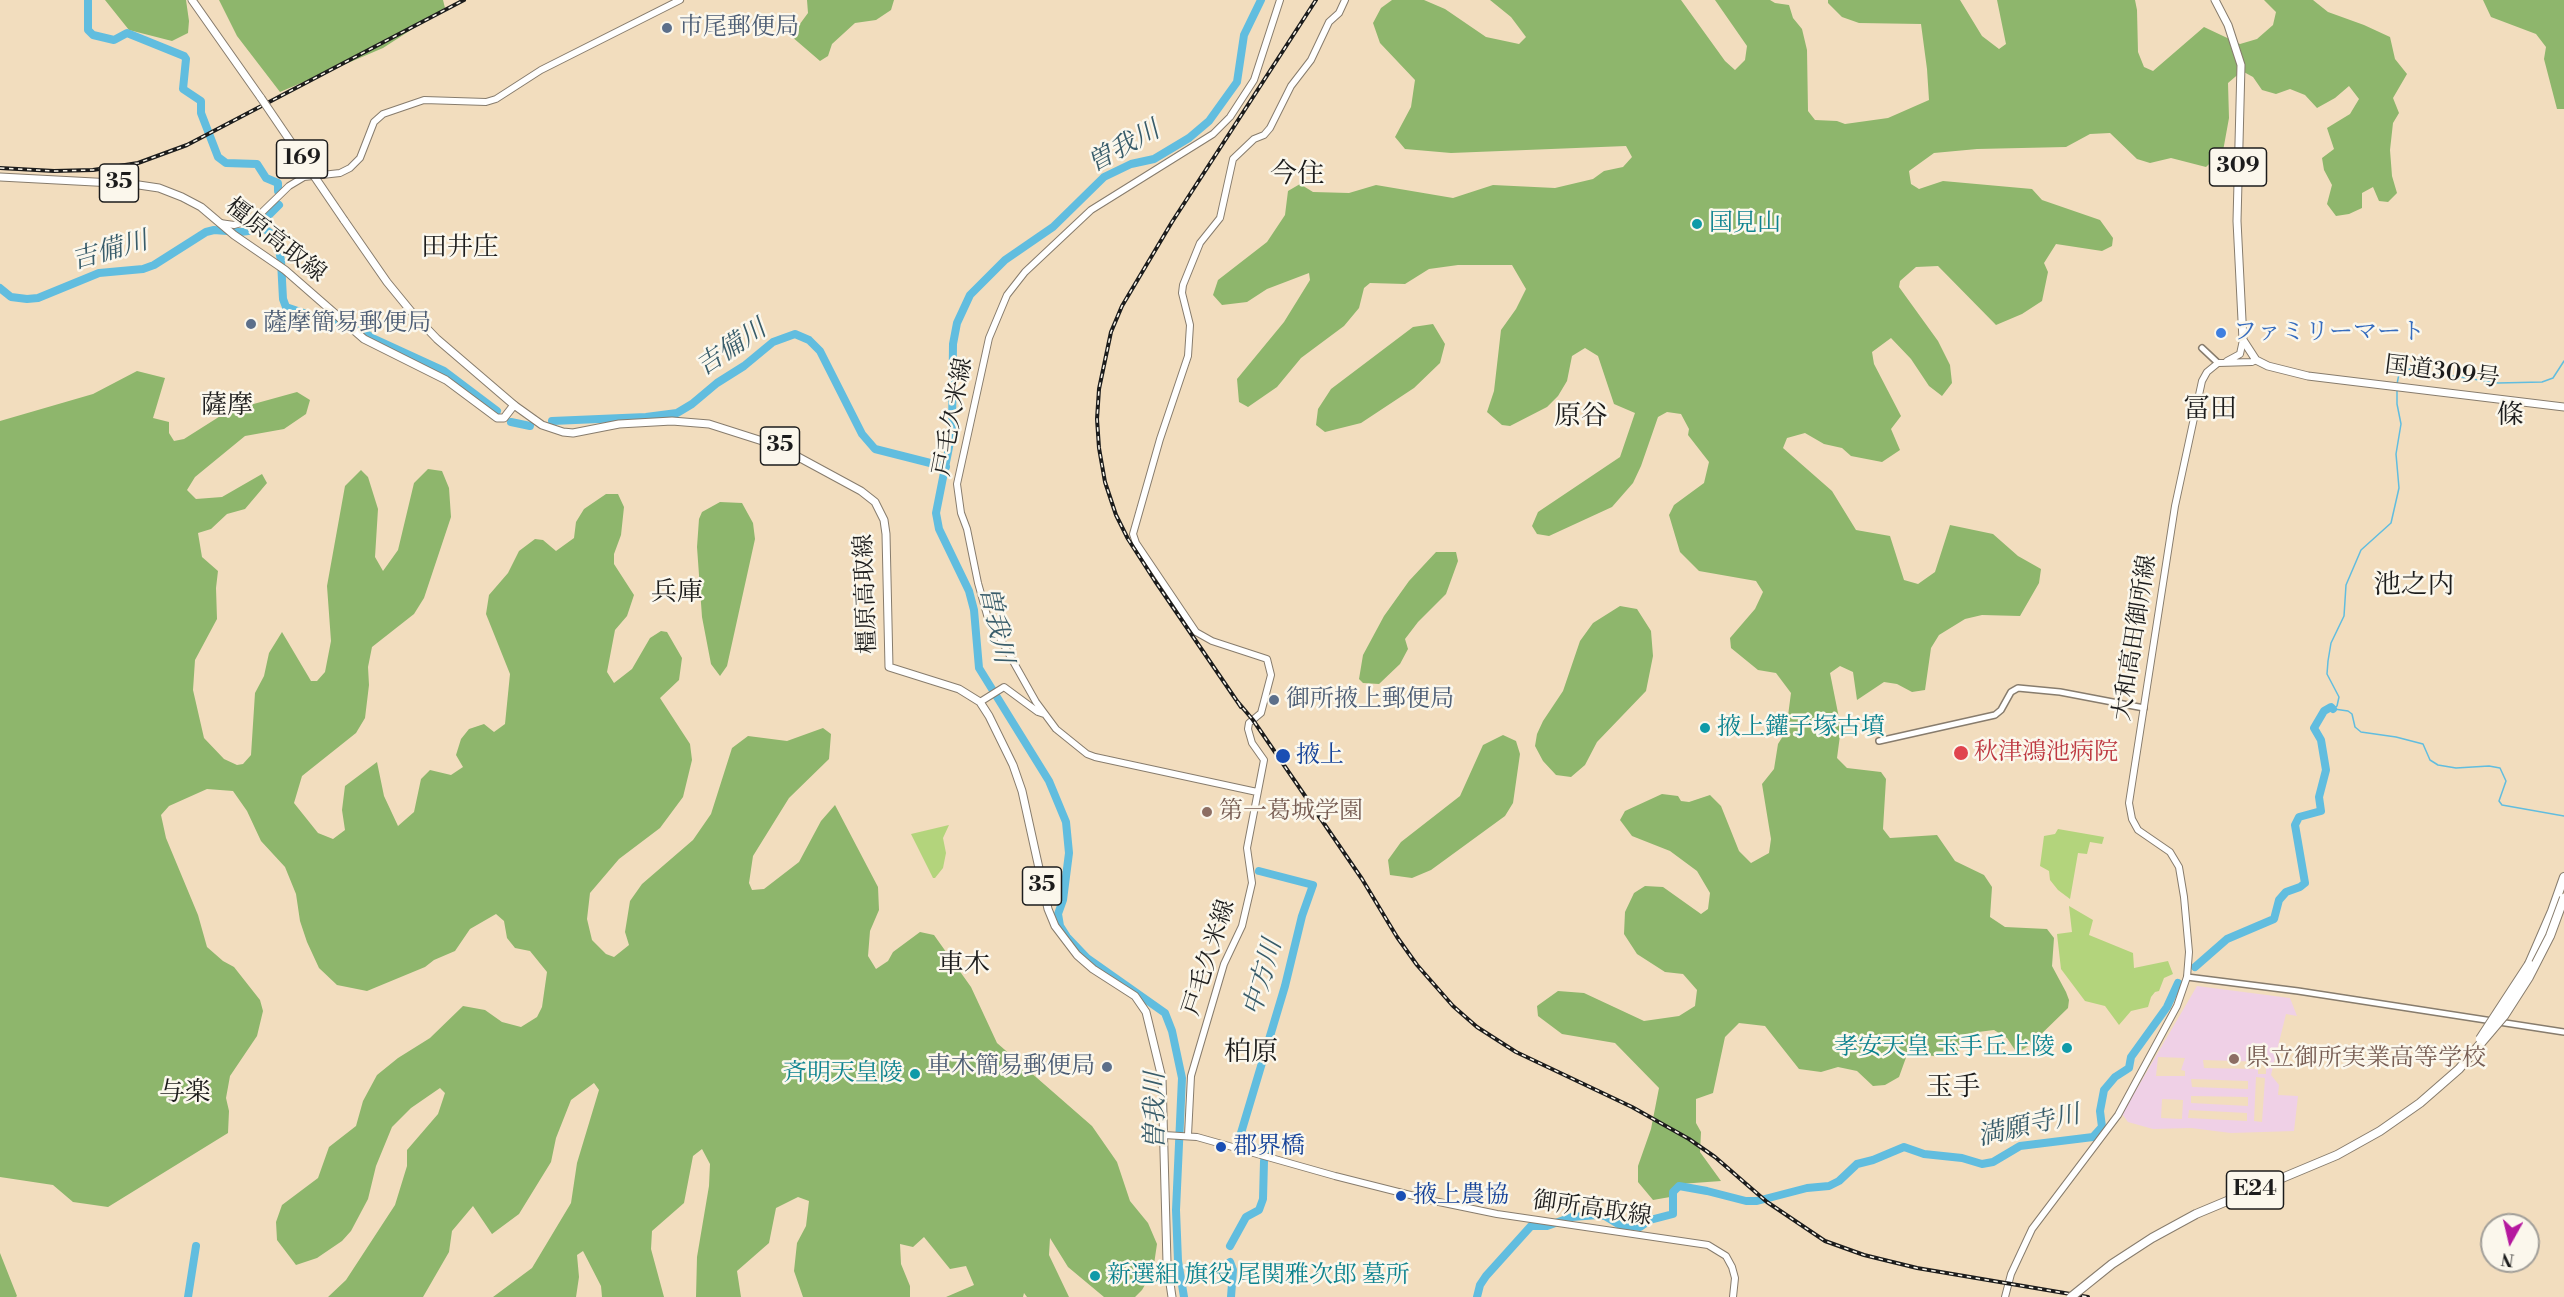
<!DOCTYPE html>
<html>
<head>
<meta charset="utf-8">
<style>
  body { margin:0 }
  #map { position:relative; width:2564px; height:1297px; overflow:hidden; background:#f2ddbe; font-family:"Libre Bodoni",serif }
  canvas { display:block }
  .north { position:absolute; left:2480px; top:1213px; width:60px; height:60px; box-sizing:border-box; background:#fbf7ec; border:2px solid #a29f99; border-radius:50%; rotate:188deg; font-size:16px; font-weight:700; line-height:24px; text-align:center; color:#1c1c1c }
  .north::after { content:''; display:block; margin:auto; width:21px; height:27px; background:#b5179e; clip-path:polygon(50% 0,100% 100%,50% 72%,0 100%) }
</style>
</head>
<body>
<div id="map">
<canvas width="2564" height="1297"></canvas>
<div class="north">N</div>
</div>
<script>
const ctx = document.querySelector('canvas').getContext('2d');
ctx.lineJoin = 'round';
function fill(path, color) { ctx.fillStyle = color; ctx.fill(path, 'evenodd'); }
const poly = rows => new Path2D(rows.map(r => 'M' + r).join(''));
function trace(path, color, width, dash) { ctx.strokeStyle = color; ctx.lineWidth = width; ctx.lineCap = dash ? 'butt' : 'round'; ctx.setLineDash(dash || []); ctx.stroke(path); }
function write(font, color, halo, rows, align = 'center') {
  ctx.font = font + ' "Libre Bodoni","Noto Serif JP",serif'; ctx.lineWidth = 5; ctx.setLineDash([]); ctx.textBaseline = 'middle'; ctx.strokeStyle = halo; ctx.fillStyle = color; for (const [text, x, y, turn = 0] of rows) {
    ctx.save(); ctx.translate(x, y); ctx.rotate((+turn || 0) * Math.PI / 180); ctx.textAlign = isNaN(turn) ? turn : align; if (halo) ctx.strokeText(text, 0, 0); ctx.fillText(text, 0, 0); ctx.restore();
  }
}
const built = poly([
  [2197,986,2290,998,2297,1016,2286,1014,2271,1075,2279,1085,2278,1095,2298,1096,2294,1131,2231,1133,2191,1128,2153,1129,2128,1122,2122,1114],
  [2158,1057,2185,1058,2181,1070,2185,1071,2185,1076,2156,1076],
  [2203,1060,2266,1062,2266,1074,2258,1074,2258,1069,2204,1068],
  [2256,1077,2265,1078,2262,1122,2254,1121],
  [2191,1079,2248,1081,2248,1089,2192,1087],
  [2191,1096,2248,1097,2248,1106,2191,1103],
  [2162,1099,2183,1100,2182,1119,2161,1118],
  [2189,1110,2247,1113,2247,1121,2188,1118]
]);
const green = poly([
  [949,825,943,838,946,853,943,868,935,878,933,878,911,834],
  [2058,829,2104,837,2102,844,2090,842,2087,854,2078,853,2070,899,2058,890,2050,880,2049,871,2040,866,2044,836,2055,834],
  [2069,906,2093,920,2089,935,2133,953,2134,968,2168,961,2173,974,2164,978,2159,991,2155,992,2151,997,2148,1007,2131,1011,2119,1025,2105,1006,2085,1001,2061,969,2057,934,2072,932]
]);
const forest = poly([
  [105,0,186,0,189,21,188,33,172,41,129,30],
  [219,0,443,0,445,8,383,48,280,92,237,36],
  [807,0,894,0,891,10,876,20,855,23,832,44,828,56,820,61,791,36,808,13],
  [1392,0,1424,0,1445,9,1486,37,1519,44,1526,37,1511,17,1490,0,1681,0,1725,61,1735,70,1745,60,1747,46,1715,0,1770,0,1775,3,1789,5,1793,18,1802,29,1807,50,1808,111,1815,120,1837,121,1845,124,1888,118,1929,100,1927,69,1921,24,1859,23,1842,17,1828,3,1828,0,1960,0,1982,36,1999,49,2006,44,1997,0,2135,0,2137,10,2138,52,2144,67,2153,71,2204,27,2240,44,2257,39,2273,25,2276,12,2264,0,2313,0,2328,12,2364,25,2390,37,2395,59,2407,74,2393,98,2399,113,2393,123,2390,150,2392,176,2397,193,2388,202,2379,201,2373,187,2362,193,2362,208,2349,214,2336,216,2327,204,2332,185,2324,170,2322,158,2334,149,2327,128,2350,114,2359,99,2349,86,2335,98,2317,108,2305,95,2290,89,2276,94,2262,90,2253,77,2242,71,2228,83,2229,118,2223,151,2206,167,2171,158,2150,163,2137,159,2110,133,2090,134,2066,147,1977,149,1934,153,1909,171,1911,184,1919,189,1943,181,2032,189,2042,200,2100,220,2113,238,2112,246,2102,251,2056,244,2044,263,2048,272,2042,301,2022,314,1996,325,1938,266,1916,267,1900,281,1899,287,1938,341,1950,365,1952,383,1942,396,1929,386,1911,359,1891,338,1872,352,1874,364,1901,416,1891,429,1900,450,1882,462,1851,456,1842,448,1824,444,1805,433,1787,438,1783,448,1832,491,1856,530,1890,536,1904,580,1918,584,1935,572,1950,525,1993,534,2018,556,2041,569,2039,583,2020,616,1982,615,1965,619,1939,635,1931,648,1925,690,1912,692,1897,684,1884,682,1857,700,1853,672,1840,666,1830,673,1841,728,1837,758,1847,768,1881,772,1886,779,1883,829,1890,838,1937,835,1955,861,1984,875,1992,887,1990,917,2005,927,2047,929,2054,938,2052,966,2066,992,2069,1000,2068,1008,2030,1045,2017,1053,2007,1038,1994,1030,1978,1032,1954,1055,1940,1057,1908,1052,1899,1077,1885,1085,1873,1086,1857,1071,1838,1067,1821,1072,1799,1069,1765,1026,1739,1023,1725,1037,1713,1093,1696,1099,1696,1123,1701,1132,1700,1152,1721,1181,1680,1184,1675,1186,1670,1197,1653,1200,1638,1182,1638,1166,1651,1129,1659,1088,1615,1043,1562,1034,1538,1016,1537,1006,1558,991,1584,993,1644,1021,1679,1016,1695,1006,1697,990,1683,974,1665,972,1637,954,1624,934,1625,912,1634,893,1645,886,1663,887,1701,914,1708,909,1710,893,1697,871,1670,851,1632,836,1620,820,1625,811,1662,794,1678,796,1681,801,1689,802,1710,795,1721,806,1739,851,1751,863,1769,853,1771,839,1762,784,1774,769,1778,744,1786,731,1791,693,1776,673,1758,670,1731,648,1730,638,1755,609,1763,592,1756,581,1699,571,1680,552,1669,515,1674,505,1704,483,1709,462,1688,435,1689,429,1681,414,1667,412,1658,417,1641,466,1633,483,1612,507,1549,536,1537,534,1532,526,1538,512,1620,457,1635,413,1614,404,1598,356,1585,348,1572,356,1567,381,1558,396,1547,407,1510,426,1502,425,1487,412,1494,391,1501,330,1516,309,1526,289,1512,265,1458,265,1429,269,1405,284,1370,283,1364,288,1359,308,1344,326,1301,358,1277,387,1248,407,1239,402,1237,379,1284,322,1310,280,1309,273,1267,289,1247,302,1222,305,1213,295,1218,280,1267,242,1285,215,1288,191,1300,184,1313,192,1349,193,1376,185,1453,198,1493,185,1555,188,1593,179,1604,171,1623,167,1632,157,1626,146,1451,153,1405,149,1395,137,1411,107,1415,80,1380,43,1373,23,1381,8],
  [2483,0,2564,0,2564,109,2557,109,2544,59,2546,47,2536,34,2491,17],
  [1433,324,1445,344,1440,363,1414,388,1361,423,1325,432,1316,425,1318,409,1331,389,1413,327],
  [137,371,165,378,153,418,169,422,169,433,174,441,184,439,233,408,239,408,297,392,310,400,306,414,284,429,245,436,195,477,187,490,196,499,222,497,262,474,267,483,245,509,227,514,211,529,198,533,202,557,218,571,216,588,217,619,195,660,193,690,204,738,224,759,237,765,243,764,251,755,255,693,264,676,269,653,282,632,311,681,317,681,325,672,331,641,327,586,345,486,361,470,368,477,378,509,375,557,383,571,398,550,414,483,428,469,442,471,449,488,451,517,424,598,414,614,372,647,368,667,369,685,365,718,356,733,302,776,294,803,318,833,333,839,345,830,342,810,345,786,377,762,384,796,398,826,414,812,421,779,430,770,451,775,463,767,456,755,461,739,469,729,484,724,494,732,505,724,510,674,486,614,489,595,508,573,519,551,535,539,543,540,556,551,574,538,576,522,584,509,606,494,618,494,624,507,621,535,614,554,614,564,634,595,627,616,615,630,607,672,614,683,632,669,650,638,661,631,667,632,682,658,679,680,660,698,690,744,692,760,683,797,660,828,619,859,590,893,587,919,592,940,606,954,614,957,629,945,625,932,630,901,642,884,693,840,711,814,732,748,748,736,787,741,823,728,831,734,829,759,789,798,753,856,749,883,752,890,764,889,799,862,821,821,835,805,878,887,879,910,870,931,868,956,876,969,888,961,893,952,920,932,934,935,971,987,997,1043,1092,1126,1117,1162,1130,1201,1148,1223,1157,1244,1153,1271,1142,1290,1135,1297,1104,1297,1068,1267,1050,1238,1049,1255,1069,1297,1027,1297,1024,1293,1023,1297,946,1297,974,1285,966,1266,950,1269,924,1237,913,1247,900,1244,901,1264,910,1286,910,1297,803,1297,794,1271,797,1243,806,1226,809,1201,798,1197,776,1208,769,1243,737,1271,741,1297,696,1297,697,1257,709,1186,710,1164,702,1149,693,1156,684,1203,652,1231,651,1249,664,1297,602,1297,601,1286,583,1251,577,1255,579,1277,576,1297,493,1297,532,1268,571,1203,577,1163,599,1090,594,1083,571,1100,556,1138,551,1162,519,1214,492,1234,473,1206,452,1231,449,1252,423,1297,328,1297,346,1280,395,1205,407,1166,407,1150,438,1114,445,1093,440,1088,411,1108,392,1127,376,1166,368,1199,351,1231,342,1241,317,1258,296,1265,277,1240,276,1222,282,1205,318,1178,329,1147,356,1126,363,1101,377,1075,398,1058,430,1038,463,1006,485,1010,502,1022,521,1027,537,1017,542,1007,547,972,530,951,515,948,507,938,504,921,496,914,470,929,455,951,434,960,425,967,367,991,337,985,319,968,307,942,300,921,296,894,285,867,261,841,247,811,233,791,207,789,169,806,161,815,166,838,198,915,207,947,223,961,234,967,260,1000,263,1011,257,1036,230,1076,226,1098,229,1111,228,1133,108,1207,73,1202,53,1185,0,1177,0,421,93,394],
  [720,502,742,503,753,523,755,539,727,666,720,676,711,664,702,617,697,547,699,519,702,512],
  [1436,552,1456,552,1458,561,1446,594,1418,622,1405,639,1408,649,1400,664,1379,684,1363,683,1359,679,1363,655,1384,616,1409,581],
  [1620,606,1637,609,1651,631,1653,656,1646,691,1597,742,1585,765,1571,777,1556,775,1543,761,1535,746,1537,734,1543,721,1563,691,1580,641,1593,623],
  [1503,735,1516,741,1520,754,1513,803,1505,816,1431,870,1412,878,1390,875,1388,860,1401,842,1460,796,1483,745],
  [0,1253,17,1296,16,1297,0,1297]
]);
const stream = poly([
  [2397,384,2399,374,2409,369,2498,383,2542,382,2553,378,2564,361],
  [2333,709,2337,706,2339,697,2327,674,2328,661,2331,643,2344,616,2346,585,2361,550,2391,523,2399,488,2396,454,2401,424,2397,404,2397,391],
  [2334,709,2348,711,2352,714,2355,727,2361,732,2396,737,2423,744,2430,760,2438,765,2456,768,2489,766,2500,768,2506,781,2499,801,2502,805,2564,816]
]);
const river = poly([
  [88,0,88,30,93,35,114,40,127,33,184,56,186,59,183,89,201,101,201,113,218,157,226,163,257,164,266,178,278,183,278,191],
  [262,228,265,219,279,205],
  [0,288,11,297,27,299,38,298,99,273,143,269,154,265,206,232,214,230,240,232,265,229,277,238,281,261,283,299,286,307,324,320,355,324,372,338,444,371,497,411],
  [552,421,646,417,677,413,692,404,717,383,744,366,773,342,795,334,809,340,820,351,862,434,875,449,946,467],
  [511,422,530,426],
  [1259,871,1313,885,1302,916,1285,986,1238,1143,1266,1151],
  [2195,967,2227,939,2274,919,2279,900,2286,892,2300,887,2305,883,2295,825,2299,817,2321,811,2319,797,2326,770,2321,740,2314,728,2324,711,2331,707,2333,709],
  [1230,1246,1246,1217,1259,1210,1263,1199,1264,1161],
  [1230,1262,1233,1270,1231,1297],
  [188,1297,196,1246],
  [1184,1297,1178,1261,1176,1210,1182,1078,1172,1031,1165,1013,1087,958,1067,937,1060,926,1058,914,1063,900,1069,853,1066,822,1049,781,979,668,974,610,969,591,939,529,936,513,952,432,953,344,957,323,970,295,1005,260,1053,227,1104,177,1131,164,1154,159,1189,138,1209,121,1237,82,1244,35,1261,0],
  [1477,1297,1480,1285,1486,1276,1531,1226,1547,1226,1572,1217,1598,1215,1605,1216,1620,1225,1640,1227,1650,1220,1673,1214,1673,1192,1679,1186,1707,1191,1746,1201,1757,1201,1807,1188,1829,1186,1839,1181,1857,1164,1873,1160,1904,1147,1924,1154,1962,1158,1982,1164,1993,1162,2020,1146,2093,1137,2102,1127,2100,1111,2104,1090,2115,1077,2129,1068,2131,1057,2167,1007,2178,983]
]);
const tertiary = poly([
  [2202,348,2218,363],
  [1879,741,1995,715,2001,710,2011,692,2018,688,2060,692,2144,708],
  [2187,977,2298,991,2564,1032]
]);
const secondary = poly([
  [220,223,234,225,255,219,289,186,304,177,340,173,350,168,360,158,374,122,383,114,424,100,486,102,496,99,541,70,680,0],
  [2227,361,2240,354,2243,340],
  [980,702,1004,687,1038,712,1044,714],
  [1257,792,1095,757,1087,754,1056,729,1036,702,987,615,978,583,967,529,961,513,957,484,989,338,1007,295,1025,272,1091,210,1213,134,1230,117,1254,80,1280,0],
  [1164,1135,1197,1137,1335,1176,1434,1201,1497,1214,1708,1245,1726,1256,1732,1267,1735,1278,1733,1297],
  [1188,1135,1191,1076,1224,964,1242,926,1252,883,1247,848,1264,760,1252,743,1248,729,1249,723,1261,713,1271,675,1267,659,1212,641,1196,632,1136,543,1133,534,1160,439,1188,356,1190,325,1182,293,1183,285,1200,243,1220,218,1233,159,1254,139,1264,135,1270,128,1291,86,1311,60,1329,22,1339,13,1345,0],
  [2005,1297,2011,1274,2032,1229,2118,1115,2177,1006,2187,977,2189,952,2184,897,2179,867,2170,852,2138,830,2132,819,2129,803,2175,506,2202,381,2207,372,2218,363,2252,362,2256,360]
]);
const primary = poly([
  [0,177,132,184,159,188,182,197,201,207,234,235,285,270,364,339,446,380,497,418,504,418,514,405,542,425,563,432,573,433,619,424,672,421,709,424,778,446,861,491,875,502,884,520,886,534,889,667,959,689,980,702,989,716,1013,765,1022,791,1048,909,1055,926,1077,955,1093,969,1135,996,1146,1012,1162,1078,1167,1263,1172,1297]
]);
const trunk = poly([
  [192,0,261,98],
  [2215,0,2228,25,2241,65,2237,221,2243,340,2256,360,2268,366,2308,376,2564,407],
  [344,220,387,282,414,315,437,339,514,405]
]);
const motorway = poly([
  [2529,964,2552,911,2564,877]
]);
const rail = poly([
  [0,168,54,171,93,170,138,163,187,145,464,0],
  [1237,701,1253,720,1362,879,1397,937,1417,965,1453,1006,1477,1027,1516,1052,1632,1107,1689,1139,1715,1157,1767,1202,1825,1241,1864,1255,1917,1268,2088,1297],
  [1241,707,1155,581,1128,539,1116,515,1105,482,1099,448,1097,419,1099,389,1111,332,1122,306,1172,222,1316,0]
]);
const trunkBridge = poly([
  [261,98,344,220]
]);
const motorwayBridge = poly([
  [2480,1039,2529,964],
  [2071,1297,2112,1264,2152,1238,2196,1214,2337,1155,2380,1131,2420,1103,2459,1069,2504,1016,2529,977,2550,936,2564,898]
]);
const markers = [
  [667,28,6,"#5c6f8a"],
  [1697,224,6,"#0f9aa8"],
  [251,324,6,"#5c6f8a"],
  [2221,333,6,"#3f7fe0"],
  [1274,700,6,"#5c6f8a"],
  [1705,728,6,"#0f9aa8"],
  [1961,753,8,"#e0444e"],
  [1283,756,8,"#1a4fb4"],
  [1207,812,6,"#8d6e63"],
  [2067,1048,6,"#0f9aa8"],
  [2234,1059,6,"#8d6e63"],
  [1107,1067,6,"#5c6f8a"],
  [915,1074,6,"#0f9aa8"],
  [1221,1147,6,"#1a4fb4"],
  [1401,1196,6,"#1a4fb4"],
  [1095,1276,6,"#0f9aa8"]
];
const shields = [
  [302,159,51],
  [2238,167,57],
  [119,183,39],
  [780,446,39],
  [1042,886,39],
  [2255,1190,57]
];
const shieldNames = [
  ["169",302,159],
  ["309",2238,167],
  ["35",119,183],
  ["35",780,446],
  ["35",1042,886],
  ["E24",2255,1190]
];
const serviceNames = [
  ["市尾郵便局",679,28],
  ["薩摩簡易郵便局",263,324],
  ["御所掖上郵便局",1286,700],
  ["車木簡易郵便局",1095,1067,"right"]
];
const cultureNames = [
  ["国見山",1709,224],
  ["掖上鑵子塚古墳",1717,728],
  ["孝安天皇 玉手丘上陵",2055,1048,"right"],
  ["斉明天皇陵",903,1074,"right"],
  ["新選組 旗役 尾関雅次郎 墓所",1107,1276]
];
const streetNames = [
  ["橿原高取線",275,241,38],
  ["国道309号",2442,373,7],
  ["戸毛久米線",954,417,-79],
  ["橿原高取線",867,594,-92],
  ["大和高田御所線",2136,638,-81],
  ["戸毛久米線",1210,958,-72],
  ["御所高取線",1592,1210,8]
];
const shopNames = [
  ["ファミリーマート",2233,333]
];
const healthNames = [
  ["秋津鴻池病院",1974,753]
];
const transitNames = [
  ["掖上",1296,756],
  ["郡界橋",1233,1147],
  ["掖上農協",1413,1196]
];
const educationNames = [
  ["第一葛城学園",1219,812],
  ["県立御所実業高等学校",2246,1059]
];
const waterNames = [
  ["曽我川",1124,148,-29],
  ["吉備川",110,252,-16],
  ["吉備川",732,349,-34],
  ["曽我川",995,625,78],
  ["中方川",1264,978,-74],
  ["曽我川",1157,1111,-90],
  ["満願寺川",2029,1127,-13]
];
const neighbourhoodNames = [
  ["田井庄",460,249],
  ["薩摩",227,407],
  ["兵庫",677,594],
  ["車木",964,966],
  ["与楽",185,1094]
];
const quarterNames = [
  ["今住",1297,176],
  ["冨田",2210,411],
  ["條",2510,417],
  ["原谷",1581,418],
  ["池之内",2414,587],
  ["柏原",1251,1054],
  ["玉手",1953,1089]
];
fill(built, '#efd0e6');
fill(green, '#b3d47c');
fill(forest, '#8eb66c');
trace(stream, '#61bddf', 1.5);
trace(river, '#61bddf', 8);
trace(tertiary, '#877c6d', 8);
trace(secondary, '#877c6d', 8);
trace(primary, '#877c6d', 9);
trace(trunk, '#877c6d', 9);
trace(motorway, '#877c6d', 10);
trace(tertiary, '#fff', 5);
trace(secondary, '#fff', 6);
trace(primary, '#fff', 7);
trace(trunk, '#fff', 7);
trace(motorway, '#fff', 8);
trace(rail, '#1c1c1c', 4);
trace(rail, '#fbf7ec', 1.5, [4.5]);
trace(trunkBridge, '#877c6d', 9, []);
trace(motorwayBridge, '#877c6d', 10, []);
trace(trunkBridge, '#fff', 7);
trace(motorwayBridge, '#fff', 8);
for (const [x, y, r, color] of markers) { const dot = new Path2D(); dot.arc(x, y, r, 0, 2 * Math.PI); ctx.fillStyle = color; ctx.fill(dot); trace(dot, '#fbf7ec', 2); }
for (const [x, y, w] of shields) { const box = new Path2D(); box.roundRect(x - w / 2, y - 19, w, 38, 4.5); ctx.fillStyle = '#fbf7ec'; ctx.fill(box); trace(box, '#1c1c1c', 1.5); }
write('bold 22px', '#1c1c1c', null, shieldNames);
write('24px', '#4e5e75', '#fbf7ec', serviceNames, 'left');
write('24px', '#0d838f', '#fbf7ec', cultureNames, 'left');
write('24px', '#1c1c1c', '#fbf7ec', streetNames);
write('24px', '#366cbe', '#fbf7ec', shopNames, 'left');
write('24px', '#be3a42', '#fbf7ec', healthNames, 'left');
write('24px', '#164399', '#fbf7ec', transitNames, 'left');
write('24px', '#785e54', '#fbf7ec', educationNames, 'left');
write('italic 26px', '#385c6a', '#fbf7ec', waterNames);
write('26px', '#1c1c1c', '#fbf7ec', neighbourhoodNames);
write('27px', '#1c1c1c', '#fbf7ec', quarterNames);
</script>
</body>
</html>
